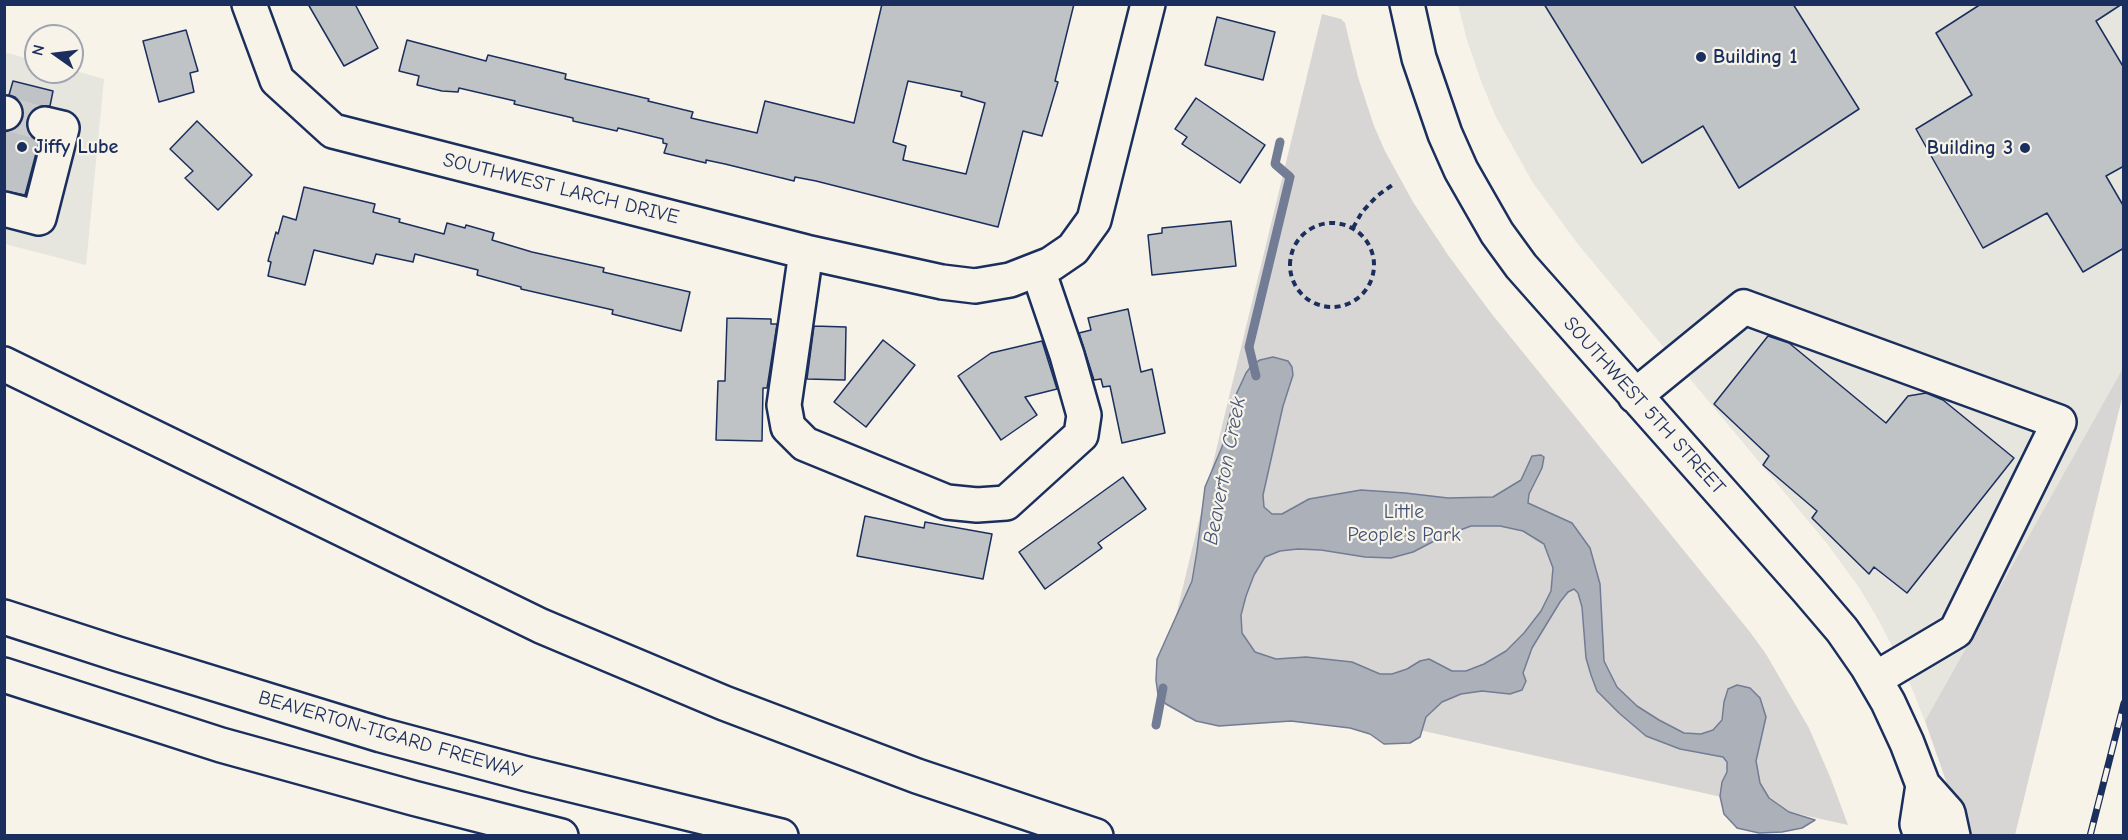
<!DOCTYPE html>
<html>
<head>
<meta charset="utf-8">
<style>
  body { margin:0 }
  #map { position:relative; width:2128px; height:840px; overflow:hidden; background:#f7f3e8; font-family:"Comic Neue",sans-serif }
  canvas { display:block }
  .frame { position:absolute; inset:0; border:6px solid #1b2f5e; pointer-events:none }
  .north { position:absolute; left:24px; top:24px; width:60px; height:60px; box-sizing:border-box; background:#f7f3e8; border:2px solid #9fa5b1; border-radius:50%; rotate:284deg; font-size:16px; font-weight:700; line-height:24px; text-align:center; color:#1b2f5e }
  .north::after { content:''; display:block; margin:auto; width:21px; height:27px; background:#1b2f5e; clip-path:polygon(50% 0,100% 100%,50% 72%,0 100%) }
</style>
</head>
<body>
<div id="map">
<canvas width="2128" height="840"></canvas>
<div class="frame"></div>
<div class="north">N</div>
</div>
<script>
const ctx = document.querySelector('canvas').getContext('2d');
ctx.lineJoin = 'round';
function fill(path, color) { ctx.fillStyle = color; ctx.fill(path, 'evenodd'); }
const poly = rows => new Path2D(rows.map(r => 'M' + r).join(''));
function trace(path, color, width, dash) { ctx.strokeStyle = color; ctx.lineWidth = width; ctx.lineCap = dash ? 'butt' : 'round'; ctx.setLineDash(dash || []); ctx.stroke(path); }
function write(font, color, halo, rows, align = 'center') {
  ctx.font = font + ' "Comic Neue",sans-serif'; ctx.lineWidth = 4.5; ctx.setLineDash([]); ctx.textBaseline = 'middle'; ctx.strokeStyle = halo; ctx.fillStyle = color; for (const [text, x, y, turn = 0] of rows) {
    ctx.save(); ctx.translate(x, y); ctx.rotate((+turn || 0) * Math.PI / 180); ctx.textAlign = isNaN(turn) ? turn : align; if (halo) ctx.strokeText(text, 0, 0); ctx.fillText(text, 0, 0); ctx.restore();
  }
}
const built = poly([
  [1458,5,2123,5,2123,368,1925,721,1904,669,1879,621,1860,589,1829,546,1577,243,1533,183,1496,117,1481,81,1467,40],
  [4,52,36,61,36,72,72,72,72,70,104,79,86,265,5,244]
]);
const green = poly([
  [1322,14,1341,19,1345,23,1358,77,1374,126,1385,151,1413,202,1448,255,1491,313,1750,632,1766,654,1809,728,1831,779,1848,825,1162,673],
  [2123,368,2123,394,2015,835,1963,835,1954,804,1925,721]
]);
const water = poly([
  [1273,357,1288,361,1292,367,1293,375,1283,406,1263,495,1264,507,1272,514,1282,514,1309,499,1361,490,1405,493,1448,498,1493,497,1521,480,1532,456,1541,455,1544,457,1542,468,1529,494,1528,503,1572,523,1590,548,1600,584,1604,661,1617,687,1637,706,1659,720,1684,733,1701,734,1713,730,1722,720,1724,702,1728,689,1737,685,1750,688,1760,698,1766,717,1756,761,1760,783,1769,798,1789,812,1815,820,1802,828,1782,832,1759,833,1737,828,1724,814,1720,796,1722,782,1727,772,1727,762,1723,757,1680,749,1646,736,1619,713,1597,691,1591,675,1586,658,1582,607,1578,593,1574,589,1568,592,1560,602,1532,648,1523,673,1526,681,1522,690,1510,694,1482,691,1461,694,1442,702,1426,717,1420,737,1410,743,1384,744,1370,734,1350,728,1291,721,1219,726,1196,721,1166,704,1158,695,1156,680,1157,659,1192,581,1197,551,1205,487,1222,447,1234,399,1246,373,1252,365,1260,360,1273,357],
  [1471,526,1500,526,1523,531,1544,544,1553,568,1551,591,1541,611,1524,633,1506,651,1484,664,1466,671,1452,671,1429,659,1420,661,1407,669,1392,674,1380,674,1352,662,1306,657,1276,659,1255,652,1242,633,1241,615,1246,596,1254,575,1265,557,1280,551,1298,549,1321,550,1365,557,1391,558,1413,552,1444,536,1471,526]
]);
const stream = poly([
  [1256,376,1249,347,1290,177,1275,164,1280,142],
  [1156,725,1163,688]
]);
const building = poly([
  [308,4,355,4,378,48,344,66,308,4],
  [882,4,1074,4,1055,81,1058,82,1042,136,1023,131,998,227,816,181,795,177,794,181,725,164,706,160,706,163,664,153,667,144,663,143,663,139,618,128,617,131,573,121,573,118,514,104,515,101,459,88,458,92,442,91,417,85,419,76,399,71,407,40,486,61,488,55,566,74,565,79,649,99,648,101,693,112,691,118,757,133,765,101,854,123,882,4],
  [908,81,962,92,961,96,985,103,966,174,903,160,906,146,893,142,908,81],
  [1544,4,1793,4,1859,109,1739,188,1703,126,1642,163,1544,4],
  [1981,4,2122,4,2096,21,2124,68,2124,166,2106,176,2124,207,2124,248,2083,272,2047,213,1983,248,1916,129,1972,95,1936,33,1981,4],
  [1217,17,1275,32,1263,80,1205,65,1217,17],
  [186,30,198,71,190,73,194,92,159,102,143,41,186,30],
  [13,81,53,91,50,106,39,106,31,112,27,119,27,130,32,137,39,142,25,195,4,191,4,132,15,129,21,122,24,114,21,103,15,97,9,95,13,81],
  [1196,98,1265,145,1240,183,1182,144,1187,137,1175,129,1196,98],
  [197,121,252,175,218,210,185,178,193,171,170,149,197,121],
  [304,187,375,204,373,212,400,219,399,222,444,234,447,223,465,228,466,225,494,233,492,240,532,252,604,268,603,272,690,292,681,331,612,314,613,310,521,289,521,287,477,275,478,270,415,254,413,262,376,254,373,264,314,250,305,285,268,276,271,262,268,261,276,232,278,234,283,216,296,220,304,187],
  [1231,221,1236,266,1152,275,1148,235,1162,233,1162,228,1231,221],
  [1128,309,1141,372,1152,369,1165,433,1122,443,1110,386,1103,387,1101,379,1094,380,1079,333,1091,330,1088,318,1128,309],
  [727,318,771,319,771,324,777,324,767,388,763,388,762,441,716,440,718,381,725,381,727,318],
  [814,326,846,327,845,380,807,379,814,326],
  [1768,336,1789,343,1886,423,1908,396,1926,393,1943,400,2014,458,1907,593,1874,567,1869,574,1812,518,1817,511,1763,465,1769,456,1714,404,1768,336],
  [883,340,915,365,866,427,834,402,883,340],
  [1042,341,1057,389,1025,397,1037,415,1001,440,958,376,991,353,1042,341],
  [1123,477,1146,509,1098,543,1102,548,1045,589,1019,552,1123,477],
  [865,516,924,528,925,522,992,534,983,579,857,556,865,516]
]);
const minorTunnel = poly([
  [5,113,45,124]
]);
const path = poly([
  '1290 265a42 42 0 1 1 84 0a42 42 0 1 1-84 0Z',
  [1353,228,1362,212,1377,196,1395,183]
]);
const minor = poly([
  [249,4,277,80,333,131,806,252,942,282,975,286,1010,280,1051,264,1073,249,1094,220,1148,4],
  [1407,4,1419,58,1445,134,1461,170,1497,233,1521,266,1807,589,1842,630,1867,666,1888,702,1907,743,1923,785,1948,813,1953,836],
  [4,113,5,113],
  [4,209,39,218,62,128,45,124],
  [806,252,784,405,788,427,805,444,947,502,977,505,1006,503,1081,435,1084,415,1067,355,1038,270],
  [1635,396,1744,307,2059,422,1956,631,1875,679],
  [1921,836,1917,824,1923,785]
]);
const highway = poly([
  [4,364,541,626,724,703,917,776,1096,836],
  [4,617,118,654,381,735,527,774,781,836],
  [4,675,221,745,413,798,561,836]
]);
const rail = poly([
  [2090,836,2124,703]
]);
const markers = [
  [1701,57,6,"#1b2f5e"],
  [22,147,6,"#1b2f5e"],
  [2025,148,6,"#1b2f5e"]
];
const poiNames = [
  ["Building 1",1713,57],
  ["Jiffy Lube",34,147],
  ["Building 3",2013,148,"right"]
];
const streetNames = [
  ["SOUTHWEST LARCH DRIVE",561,189,14],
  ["SOUTHWEST 5TH STREET",1644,406,48],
  ["BEAVERTON-TIGARD FREEWAY",390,735,16]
];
const parkNames = [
  ["Little",1404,512],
  ["People's Park",1404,535]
];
const waterNames = [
  ["Beaverton Creek",1225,471,-79]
];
fill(built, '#e6e5de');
fill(green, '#d7d6d4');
fill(water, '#acb0b9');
trace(water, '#727c95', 1.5);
trace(stream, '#727c95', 9);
fill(building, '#c0c3c5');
trace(building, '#1b2f5e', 1.5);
trace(minorTunnel, '#cbcccc', 33, [33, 16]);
trace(minor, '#1b2f5e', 38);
trace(highway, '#1b2f5e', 38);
trace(path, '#1b2f5e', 4, [6, 4.5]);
trace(minor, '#f7f3e8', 33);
trace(highway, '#f7f3e8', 33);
trace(rail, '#1b2f5e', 7);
trace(rail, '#f7f3e8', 4.5, [14]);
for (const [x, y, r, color] of markers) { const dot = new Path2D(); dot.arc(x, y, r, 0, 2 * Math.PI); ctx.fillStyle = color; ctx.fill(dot); trace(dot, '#f7f3e8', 2); }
write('bold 20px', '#1b2f5e', '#f7f3e8', poiNames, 'left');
write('20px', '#1b2f5e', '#f7f3e8', streetNames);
write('20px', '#415076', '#f7f3e8', parkNames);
write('italic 21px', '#465679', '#f7f3e8', waterNames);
</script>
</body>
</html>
